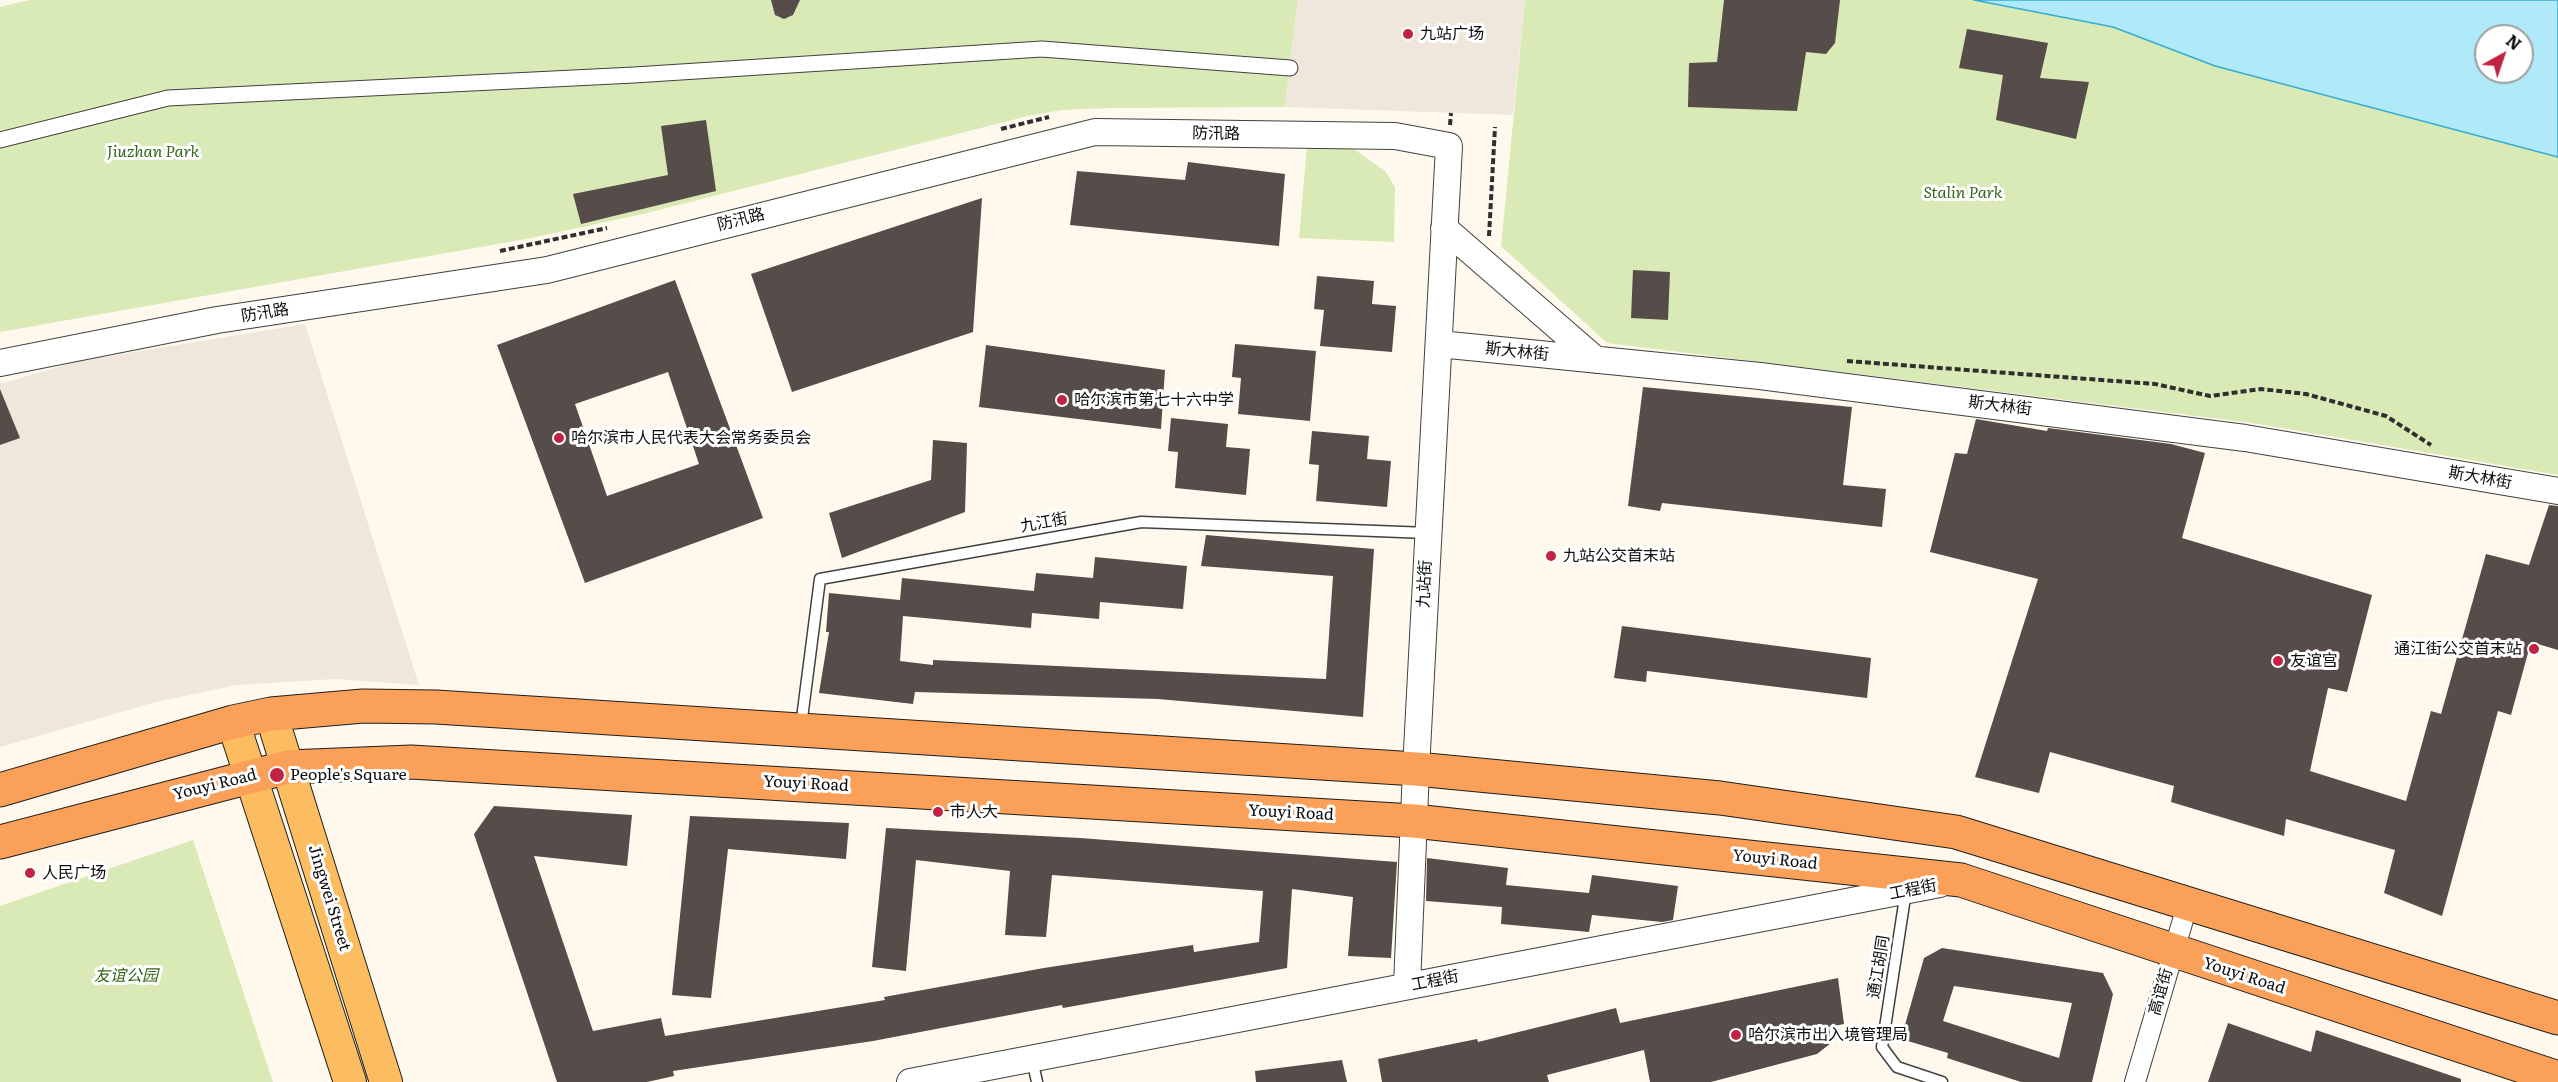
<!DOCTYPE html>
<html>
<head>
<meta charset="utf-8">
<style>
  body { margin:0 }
  #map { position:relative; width:2558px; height:1082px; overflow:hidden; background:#fff9ed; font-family:Literata,serif }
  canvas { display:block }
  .north { position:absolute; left:2474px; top:24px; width:60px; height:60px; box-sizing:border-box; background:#fff; border:2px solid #9e9e9e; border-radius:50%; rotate:40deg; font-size:16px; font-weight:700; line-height:24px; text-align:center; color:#0d0d0d }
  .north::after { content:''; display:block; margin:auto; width:21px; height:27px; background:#c12142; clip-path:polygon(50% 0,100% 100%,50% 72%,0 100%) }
</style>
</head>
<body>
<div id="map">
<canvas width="2558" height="1082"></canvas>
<div class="north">N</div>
</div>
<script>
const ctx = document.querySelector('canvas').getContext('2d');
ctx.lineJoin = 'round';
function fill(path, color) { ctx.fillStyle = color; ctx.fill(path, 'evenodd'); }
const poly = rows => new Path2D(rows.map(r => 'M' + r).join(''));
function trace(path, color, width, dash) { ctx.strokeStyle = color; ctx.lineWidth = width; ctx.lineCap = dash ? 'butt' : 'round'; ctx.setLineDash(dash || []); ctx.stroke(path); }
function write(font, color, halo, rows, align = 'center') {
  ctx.font = font + ' Literata,"Noto Sans SC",serif'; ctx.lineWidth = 6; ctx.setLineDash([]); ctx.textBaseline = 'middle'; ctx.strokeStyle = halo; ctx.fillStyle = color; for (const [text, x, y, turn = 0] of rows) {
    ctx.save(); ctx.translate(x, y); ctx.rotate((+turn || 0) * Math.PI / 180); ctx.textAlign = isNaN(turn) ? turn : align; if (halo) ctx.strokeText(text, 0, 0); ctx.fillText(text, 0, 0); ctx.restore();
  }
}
const green = poly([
  [30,0,1298,0,1285,107,1110,108,1062,110,1028,116,643,214,526,239,0,332,0,7],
  [1525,0,1974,0,1992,2,2114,27,2215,66,2558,157,2558,475,2252,423,1607,343,1501,246],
  [1307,146,1354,149,1385,171,1395,187,1394,242,1299,238],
  [193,840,273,1082,0,1082,0,906]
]);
const plaza = poly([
  [1298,0,1525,0,1513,115,1285,107],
  [305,324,419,685,336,679,237,685,156,702,0,747,0,384,79,361]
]);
const water = poly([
  [1974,0,2558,0,2558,157,2215,66,2113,27,1974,0],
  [2486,36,2522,36,2522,72,2486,72,2486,36]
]);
const building = poly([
  [771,0,800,0,793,15,784,19,775,15],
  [1724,0,1840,0,1835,43,1826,54,1806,52,1797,111,1688,107,1689,63,1717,62],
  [1967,29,2048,43,2040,78,2089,82,2076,139,1996,120,2003,75,1959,68],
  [706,120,716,191,581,224,573,194,668,175,661,126],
  [1188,162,1285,174,1279,246,1070,225,1077,171,1185,180],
  [982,198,973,332,792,392,751,274],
  [1633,270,1670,272,1668,320,1631,318],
  [1317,276,1374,281,1372,304,1396,306,1392,352,1320,346,1324,310,1314,309],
  [675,280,763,518,585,583,497,345],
  [668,372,699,464,607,496,575,404],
  [1235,344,1316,351,1310,421,1238,414,1241,378,1232,377],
  [986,345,1165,370,1161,429,979,407],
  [1643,387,1852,407,1843,485,1886,489,1882,527,1662,503,1660,511,1628,506],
  [0,389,20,438,0,445],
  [1171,418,1228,424,1226,447,1250,449,1246,495,1175,488,1178,452,1168,451],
  [1976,419,2047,431,2048,428,2171,444,2205,453,2182,538,2372,595,2347,692,2328,688,2310,771,2406,801,2431,711,2441,714,2486,554,2529,565,2549,505,2558,506,2558,650,2531,642,2511,715,2498,711,2442,916,2384,893,2395,850,2286,819,2284,836,2171,802,2174,786,2050,752,2039,793,1975,777,2038,579,1930,552,1955,453,1967,454],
  [1312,431,1369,436,1367,459,1391,461,1387,507,1316,501,1319,465,1309,464],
  [933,440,967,443,965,512,842,558,829,513,931,480],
  [1206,535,1374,549,1363,717,1158,699,915,692,913,704,819,693,829,632,826,632,829,593,900,600,902,578,1034,591,1036,573,1093,578,1095,557,1187,566,1183,609,1100,602,1099,619,1032,613,1031,628,903,616,900,661,933,665,933,660,1326,679,1333,576,1201,566],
  [1622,626,1871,658,1867,698,1647,671,1646,682,1614,678],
  [494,806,632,815,627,866,534,856,593,1031,661,1018,665,1036,885,1000,884,997,1044,968,1193,945,1194,952,1259,942,1263,891,1052,875,1046,937,1005,935,1010,871,916,860,906,971,872,967,886,828,1080,838,1397,862,1391,958,1348,956,1353,897,1292,889,1287,968,1063,1008,1062,1005,873,1041,673,1071,674,1076,647,1082,557,1082,474,834],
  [690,816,849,823,846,859,728,849,711,998,672,995],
  [1427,858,1508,868,1506,885,1589,893,1592,875,1678,886,1673,920,1662,922,1592,915,1589,932,1501,924,1502,907,1426,901],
  [1942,948,2103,973,2113,994,2092,1082,2021,1082,1947,1058,1948,1053,1901,1039,1924,958],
  [1954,986,2072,1003,2059,1058,1943,1021],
  [1838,978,1844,1024,1829,1027,1831,1043,1817,1054,1711,1082,1650,1082,1644,1050,1547,1075,1549,1082,1382,1082,1378,1059,1477,1039,1478,1042,1616,1008,1620,1023],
  [2228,1023,2311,1052,2316,1030,2461,1079,2461,1082,2208,1082],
  [1342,1060,1347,1082,1256,1082,1255,1071]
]);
const path = poly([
  [1450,125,1451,113],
  [1001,129,1049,117],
  [1489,236,1495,127],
  [500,251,607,228],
  [1847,361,2155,384,2210,396,2261,389,2306,394,2386,416,2431,445]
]);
const service = poly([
  [801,726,820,579,1141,522,1428,533],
  [1906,891,1882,1047,1897,1067,1942,1082],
  [1032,1059,1037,1082]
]);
const pedestrian = poly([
  [0,140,168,98,634,75,1042,49,1290,68]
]);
const minor = poly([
  [2135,1082,2188,903]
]);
const tertiary = poly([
  [1444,228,1596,360],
  [1439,344,1760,376,2245,438,2558,491],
  [0,363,217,320,547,270,1095,132,1395,136,1449,146,1416,769,1407,986],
  [910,1082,1940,884]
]);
const primary = poly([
  [271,714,386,1082],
  [233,722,350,1082]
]);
const trunk = poly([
  [0,790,233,722,271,714,363,706,436,707,1416,769,1720,798,1956,832,2558,1018],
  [0,842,288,767,411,762,1414,821,1961,880,2558,1078]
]);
const markers = [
  [1408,34,6,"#c12142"],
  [1062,400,6,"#c12142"],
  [559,438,6,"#c12142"],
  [1551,556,6,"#c12142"],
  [2534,649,6,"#c12142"],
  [2278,661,6,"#c12142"],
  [277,775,8,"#c12142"],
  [938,812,6,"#c12142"],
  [30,873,6,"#c12142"],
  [1736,1035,6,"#c12142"]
];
const poiNames = [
  ["九站广场",1420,34],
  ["哈尔滨市第七十六中学",1074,400],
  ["哈尔滨市人民代表大会常务委员会",571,438],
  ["九站公交首末站",1563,556],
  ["通江街公交首末站",2522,649,"right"],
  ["友谊宫",2290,661],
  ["People's Square",290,775],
  ["市人大",950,812],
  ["人民广场",42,873],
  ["哈尔滨市出入境管理局",1748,1035]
];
const streetNames = [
  ["防汛路",1216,134,1],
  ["防汛路",741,220,-14],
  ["防汛路",265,313,-9],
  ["斯大林街",1517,352,6],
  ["斯大林街",2000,406,7],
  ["斯大林街",2480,478,10],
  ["九江街",1044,523,-10],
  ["九站街",1425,584,-87],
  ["Youyi Road",806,784,3],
  ["Youyi Road",215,785,-14],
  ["Youyi Road",1291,813,3],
  ["Youyi Road",1775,860,6],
  ["工程街",1913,890,-11],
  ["Jingwei Street",329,898,73],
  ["通江胡同",1879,967,-81],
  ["Youyi Road",2244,976,18],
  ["工程街",1435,981,-11],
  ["高谊街",2161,992,-74]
];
const parkNames = [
  ["Jiuzhan Park",153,152],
  ["Stalin Park",1963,193],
  ["友谊公园",126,976]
];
fill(green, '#daeab6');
fill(plaza, '#efe7dc');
fill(water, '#b0e9f8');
trace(water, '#35acd1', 1.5);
fill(building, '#564c49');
trace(service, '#404040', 13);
trace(pedestrian, '#404040', 17);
trace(minor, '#404040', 22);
trace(tertiary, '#404040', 28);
trace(primary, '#1e1e1e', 34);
trace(trunk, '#1e1e1e', 35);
trace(path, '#2f2f2f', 4, [6, 3]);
trace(service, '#fff', 10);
trace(pedestrian, '#fff', 15);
trace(minor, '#fff', 20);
trace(tertiary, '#fff', 26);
trace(primary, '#fcbd60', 32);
trace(trunk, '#faa059', 33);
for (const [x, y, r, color] of markers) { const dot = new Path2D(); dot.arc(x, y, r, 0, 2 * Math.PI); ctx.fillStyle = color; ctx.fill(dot); trace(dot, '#fff', 2); }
write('16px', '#0d0d0d', '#fff', poiNames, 'left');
write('16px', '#0d0d0d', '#fff', streetNames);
write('italic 16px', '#37671c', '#fff', parkNames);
</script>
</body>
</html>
